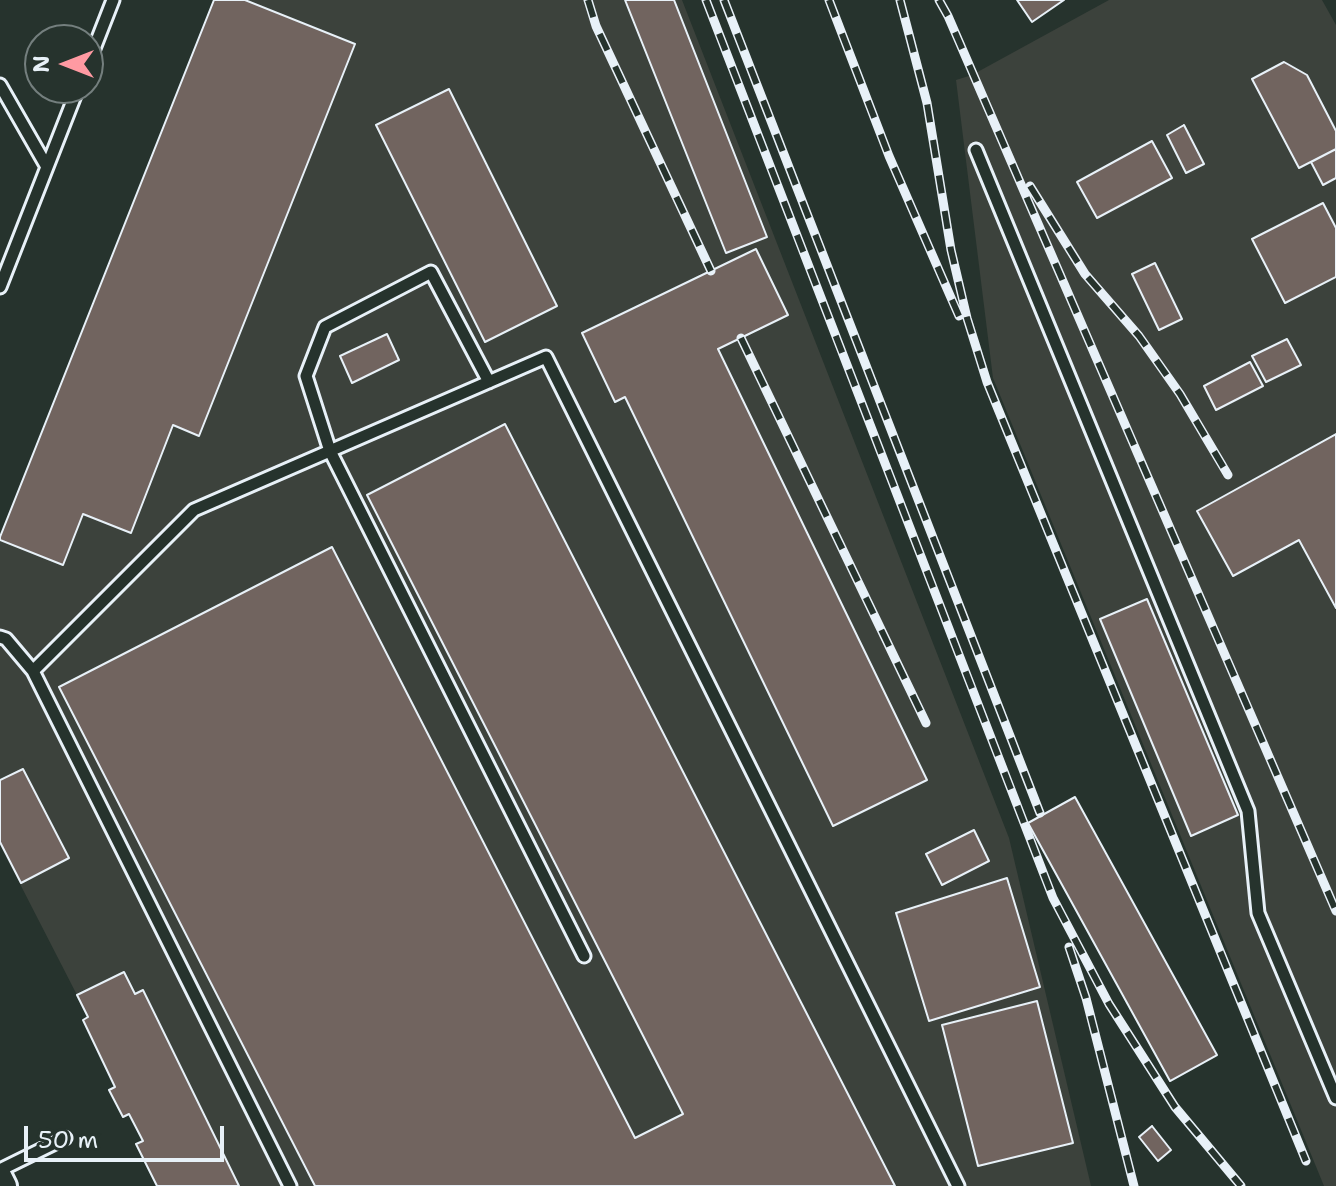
<!DOCTYPE html>
<html>
<head>
<meta charset="utf-8">
<style>
  body { margin:0 }
  #map { position:relative; width:1336px; height:1186px; overflow:hidden; background:#26332d; font-family:"Shantell Sans",sans-serif }
  canvas { display:block }
  .north { position:absolute; left:24px; top:24px; width:80px; height:80px; box-sizing:border-box; background:#26332d; border:2px solid #747f7e; border-radius:50%; rotate:270deg; font-size:22px; font-weight:700; line-height:32px; text-align:center; color:#e8f1f8 }
  .north::after { content:''; display:block; margin:auto; width:28px; height:36px; background:#ff9aa2; clip-path:polygon(50% 0,100% 100%,50% 72%,0 100%) }
  .scale { position:absolute; left:24px; top:1126px; width:200px; height:36px; box-sizing:border-box; border:4px solid #e8f1f8; border-top:0; padding-left:10px; font-size:24px; line-height:28px; white-space:nowrap; color:#e8f1f8; -webkit-text-stroke:6px #26332d; paint-order:stroke }
</style>
</head>
<body>
<div id="map">
<canvas width="1336" height="1186"></canvas>
<div class="north">N</div>
<div class="scale">50 m</div>
</div>
<script>
const ctx = document.querySelector('canvas').getContext('2d');
ctx.lineJoin = 'round';
function fill(path, color) { ctx.fillStyle = color; ctx.fill(path, 'evenodd'); }
const poly = rows => new Path2D(rows.map(r => 'M' + r).join(''));
function trace(path, color, width, dash) { ctx.strokeStyle = color; ctx.lineWidth = width; ctx.lineCap = dash ? 'butt' : 'round'; ctx.setLineDash(dash || []); ctx.stroke(path); }
const built = poly([
  [214,0,682,0,1009,838,1091,1186,239,1186,144,990,135,994,124,972,77,995,0,845,0,537],
  [1109,0,1322,0,1336,25,1336,1186,1324,1186,993,378,956,80,972,75]
]);
const building = poly([
  [214,0,245,0,355,44,199,436,173,425,131,533,83,514,63,565,0,540,0,537,214,0],
  [625,0,674,0,767,237,726,253,625,0],
  [1017,0,1064,0,1032,22,1017,0],
  [1284,62,1307,75,1336,131,1336,149,1299,168,1252,79,1284,62],
  [449,89,557,306,485,342,376,125,449,89],
  [1184,125,1204,164,1186,173,1167,135,1184,125],
  [1152,141,1172,178,1097,218,1077,182,1152,141],
  [1336,149,1336,178,1323,185,1311,162,1336,149],
  [1323,203,1336,228,1336,277,1285,303,1252,239,1323,203],
  [756,249,788,315,718,349,927,780,833,826,625,397,615,402,582,333,756,249],
  [1155,263,1182,319,1159,330,1132,274,1155,263],
  [387,334,399,360,352,383,340,356,387,334],
  [1287,339,1301,365,1266,382,1252,356,1287,339],
  [1250,362,1263,386,1216,410,1204,386,1250,362],
  [505,424,895,1186,315,1186,59,687,332,547,635,1138,683,1114,367,495,505,424],
  [1336,434,1336,608,1299,540,1233,576,1197,511,1336,434],
  [1147,599,1238,815,1191,836,1100,619,1147,599],
  [23,769,69,858,21,883,0,842,0,780,23,769],
  [1075,797,1217,1055,1170,1081,1028,823,1075,797],
  [974,830,989,861,942,885,926,854,974,830],
  [1007,878,1040,987,929,1021,896,913,1007,878],
  [124,972,135,994,143,990,239,1186,157,1186,136,1144,143,1141,129,1114,123,1117,109,1090,115,1087,83,1020,88,1017,77,995,124,972],
  [1037,1001,1073,1143,978,1166,942,1025,1037,1001],
  [1152,1126,1171,1150,1158,1161,1139,1137,1152,1126]
]);
const lane = poly([
  [88,64,113,0],
  [0,85,47,167],
  [976,150,1248,811,1258,913,1336,1098],
  [0,287,78,88],
  [489,382,431,272,325,327,306,376,330,451,584,956],
  [0,637,6,639,33,671,290,1186],
  [33,671,194,510,546,357,958,1186],
  [0,1170,65,1138]
]);
const street = poly([
  [0,1176,5,1186]
]);
const rail = poly([
  [588,0,596,26,711,271],
  [706,0,1053,898,1109,1004,1175,1107,1241,1186],
  [724,0,1040,813],
  [829,0,889,156,959,316],
  [900,0,927,103,951,250,967,318,987,382,1306,1161],
  [939,0,948,16,1336,911],
  [1030,186,1085,274,1139,336,1180,394,1228,475],
  [741,338,926,723],
  [1069,947,1086,998,1134,1186]
]);
fill(built, '#3c423c');
fill(building, '#71645f');
trace(building, '#e8f1f8', 2);
trace(lane, '#e8f1f8', 17);
trace(street, '#e8f1f8', 28);
trace(lane, '#26332d', 11);
trace(street, '#26332d', 22);
trace(rail, '#e8f1f8', 9);
trace(rail, '#26332d', 6, [18]);
</script>
</body>
</html>
